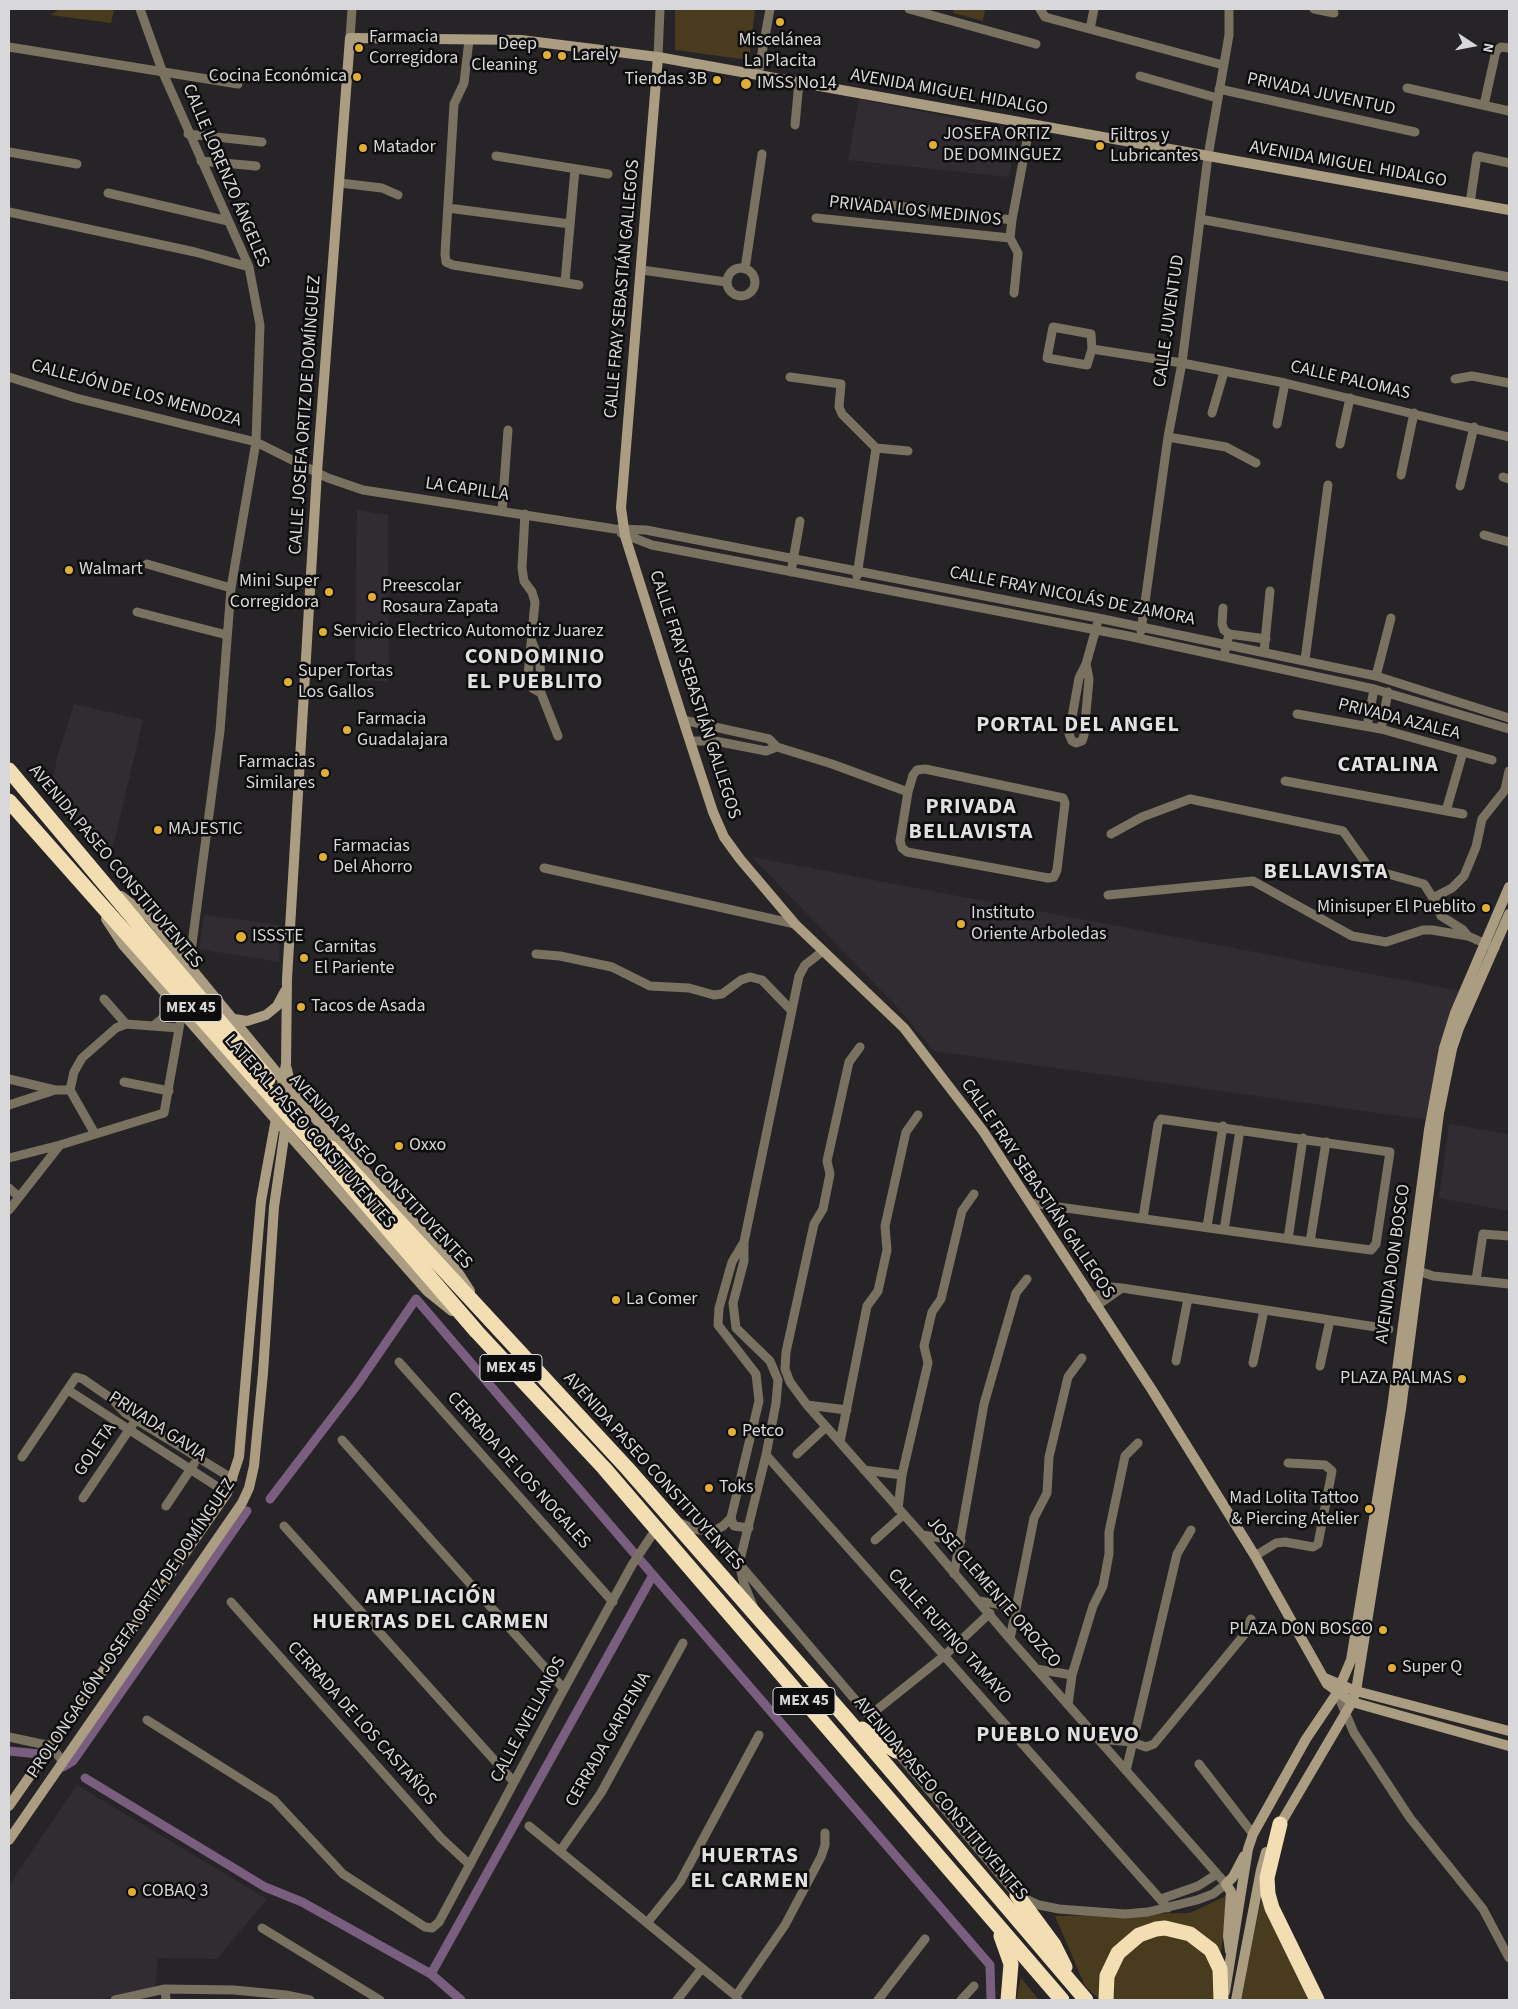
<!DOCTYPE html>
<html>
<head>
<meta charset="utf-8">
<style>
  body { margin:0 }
  #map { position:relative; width:1518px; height:2009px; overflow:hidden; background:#262426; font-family:"Source Sans 3",sans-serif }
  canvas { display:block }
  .frame { position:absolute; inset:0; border:10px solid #d8d7d9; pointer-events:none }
  .north { position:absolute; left:1448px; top:20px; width:50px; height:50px; -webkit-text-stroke:4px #0e0d0e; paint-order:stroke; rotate:101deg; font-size:14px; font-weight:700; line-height:20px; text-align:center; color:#d8d7d9 }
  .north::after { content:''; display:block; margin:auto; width:18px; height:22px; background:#d8d7d9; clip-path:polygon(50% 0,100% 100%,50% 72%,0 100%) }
</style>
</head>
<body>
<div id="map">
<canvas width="1518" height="2009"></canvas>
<div class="frame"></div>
<div class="north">N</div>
</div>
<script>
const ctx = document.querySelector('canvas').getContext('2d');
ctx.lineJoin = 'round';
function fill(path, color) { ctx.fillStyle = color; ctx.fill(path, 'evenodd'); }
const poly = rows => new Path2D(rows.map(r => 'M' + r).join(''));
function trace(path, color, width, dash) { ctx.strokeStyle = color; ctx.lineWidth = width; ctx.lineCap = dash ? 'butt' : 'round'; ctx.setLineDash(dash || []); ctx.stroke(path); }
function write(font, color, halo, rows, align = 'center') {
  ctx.font = font + ' "Source Sans 3",sans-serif'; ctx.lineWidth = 5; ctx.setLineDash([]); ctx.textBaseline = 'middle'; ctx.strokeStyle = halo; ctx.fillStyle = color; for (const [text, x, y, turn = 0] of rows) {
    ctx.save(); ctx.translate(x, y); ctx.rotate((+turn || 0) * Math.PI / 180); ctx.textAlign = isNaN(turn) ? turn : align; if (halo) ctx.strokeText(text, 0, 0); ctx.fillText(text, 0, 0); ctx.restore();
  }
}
const built = poly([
  [859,99,1018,131,1009,177,848,160],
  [357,510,388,515,389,682,355,679],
  [74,704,143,720,110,859,49,795,57,758],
  [752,857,1461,991,1428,1120,934,1051,898,1008],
  [204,915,281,925,279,962,199,949],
  [1449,1124,1509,1134,1509,1211,1439,1198],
  [77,1785,267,1899,217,1959,158,1958,155,1988,97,2000,9,2000,9,1885]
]);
const green = poly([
  [59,9,104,9,114,10,111,23,51,15],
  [675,9,755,9,749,60,675,50],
  [954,9,985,9,983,21,953,13],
  [1228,1895,1217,1985,1213,2000,1100,2000,1085,1986,1055,1916,1190,1913],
  [1262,1896,1313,2000,1240,2000],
  [1021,1978,1039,2000,1016,2000]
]);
const canal = poly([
  [270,1499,357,1385,416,1299,634,1553],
  [641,1561,653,1575],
  [9,1751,39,1754],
  [63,1767,73,1761,247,1511],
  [85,1778,265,1887,302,1902,431,1974,461,2000],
  [431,1974,653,1575,990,1965,991,2000]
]);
const street = poly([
  [140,9,163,73,249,267,260,325,256,442,231,588,220,731,189,967],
  [909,9,1036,44],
  [1040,9,1045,17,1223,65],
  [1314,9,1334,13],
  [1090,29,1094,9],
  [350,38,352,9],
  [469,40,464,83,454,104,445,254,446,262,453,265,579,285],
  [9,47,238,84],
  [658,57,660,9],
  [758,75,770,9],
  [1140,76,1217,98],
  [1407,88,1509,111],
  [1219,89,1415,132],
  [1484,105,1496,51,1501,47,1509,48],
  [795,125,799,82],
  [188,134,262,142],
  [9,152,77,164],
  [496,156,608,174],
  [201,161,256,166],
  [340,183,382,188,398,195],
  [108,193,228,221],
  [857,201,1012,220],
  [1470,203,1477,156,1509,163],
  [448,208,570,224],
  [9,212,195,252,249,267],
  [816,218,1010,238],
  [1200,219,1509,277],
  '727 282a14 14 0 1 1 28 0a14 14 0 1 1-28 0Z',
  [745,269,762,154],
  [642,270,726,282],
  [565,282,575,169],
  [1014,293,1018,253,1010,238,1012,220,1030,124],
  [1053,327,1091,334,1092,349,1087,365,1047,358,1053,327],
  [1092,349,1182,363,1285,383,1509,437],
  [9,377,76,398,256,442,328,478,363,490,615,529,646,530,1098,618,1376,676,1509,718],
  [790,377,841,384,839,407,842,414,876,448,857,576],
  [1455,379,1472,376,1509,383],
  [1212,413,1224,372],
  [1277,424,1285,383],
  [1168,437,1226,447,1256,463],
  [1340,444,1350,398],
  [876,448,908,451],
  [1401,475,1414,413],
  [1503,477,1509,479],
  [1460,486,1474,427],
  [502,511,508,430],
  [525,514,522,568,524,581,532,592,535,602,528,675,532,688,541,693],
  [621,533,652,545,1128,636,1374,689,1509,729],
  [1484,535,1509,542],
  [147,564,231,588],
  [791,572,800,521],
  [1223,608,1222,624,1224,630,1229,634],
  [137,612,227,635],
  [1141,631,1168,437,1182,363,1208,156,1229,35,1229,9],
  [532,642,540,662,541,693,558,736],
  [1225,651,1229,634,1266,639],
  [1264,652,1270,591],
  [1305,660,1328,485],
  [1086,664,1089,679,1084,735,1082,741,1076,743,1072,741,1069,734,1079,678,1086,664,1097,625],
  [1376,676,1391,618],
  [1297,714,1381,729,1492,760],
  [683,720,769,739,777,747,832,764,908,792],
  [1367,726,1374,689],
  [1381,729,1388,692],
  [690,741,715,741,766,751,777,747],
  [925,769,1063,798,1065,803,1057,870,1054,877,1048,878,907,852,902,848,900,841,908,792,913,775,917,770,925,769],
  [1285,781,1463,814],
  [1446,811,1463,752],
  [1111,834,1142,817,1190,799,1343,831,1370,869,1424,884,1433,898],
  [544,868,795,924],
  [1108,895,1253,881,1352,936,1386,942,1423,930,1432,930,1468,936,1495,948],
  [1468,936,1462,929,1441,916,1433,898,1452,888,1464,876,1476,847,1482,819,1505,790,1509,771],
  [536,954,560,956,612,967,650,986,689,988,714,995,722,994,741,980,750,977,762,980,791,1010],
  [104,999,126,1024],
  [153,1026,177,1007],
  [9,1079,55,1090],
  [124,1082,169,1091],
  [9,1105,55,1090,70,1090],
  [95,1134,70,1090,74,1072,82,1058,116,1028,126,1024,179,1028],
  [9,1158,60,1145,164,1113,182,1012],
  [9,1188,19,1197],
  [1030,1203,1310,1242,1371,1250,1376,1244,1390,1152,1161,1119,1158,1124,1143,1218],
  [9,1210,60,1145],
  [1207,1227,1223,1126],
  [1224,1230,1240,1130],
  [1288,1239,1303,1138],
  [1310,1242,1326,1142],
  [1419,1271,1433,1276,1509,1284],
  [1476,1280,1483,1234,1509,1236],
  [1091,1299,1111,1287,1122,1288,1389,1329],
  [1096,1306,1122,1288],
  [1176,1361,1188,1298],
  [399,1362,613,1602],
  [1253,1363,1264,1310],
  [1320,1366,1330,1320],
  [68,1390,227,1493],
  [807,1405,847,1410],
  [342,1440,564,1689],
  [840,1442,867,1306,878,1291,887,1250,885,1226,906,1132,918,1115],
  [797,1454,826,1427],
  [766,1455,1168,1908],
  [22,1457,76,1377,83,1379,112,1399,125,1413,233,1479],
  [864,1470,902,1475],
  [83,1498,133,1424],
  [166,1506,194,1464],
  [898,1509,902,1475,928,1363,924,1346,932,1312,941,1299,962,1211,974,1194],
  [731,1518,734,1526,749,1528],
  [680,1523,694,1529,712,1532,723,1526,731,1518,759,1401,756,1374,718,1325,719,1308,732,1262,744,1242],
  [284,1526,514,1782],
  [712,1532,869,1716,896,1751,1017,1895,1039,1905,1059,1909,1125,1914,1148,1912,1197,1900,1213,1894,1226,1884,1010,1639,922,1535,807,1405,790,1382,785,1369,786,1352,814,1224,823,1209,830,1174,827,1161,849,1062,860,1047],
  [922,1535,961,1541],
  [875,1540,903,1515],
  [1255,1556,1276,1543,1285,1542,1313,1547,1318,1544,1332,1471,1325,1465,1288,1463],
  [954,1574,984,1404,1016,1293,1027,1279],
  [979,1601,1015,1607],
  [231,1602,441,1838,470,1865],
  [753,1606,744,1584,739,1564,766,1455,776,1403,778,1380,770,1361,736,1328,733,1303,744,1261,744,1242,799,976,805,965,823,951],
  [1010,1639,1034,1518,1047,1493,1049,1457,1068,1377,1082,1358],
  [1036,1669,1072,1675],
  [1337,1693,1354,1733,1410,1818,1483,1909,1509,1958],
  [1068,1705,1072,1675,1093,1606,1103,1586,1109,1554,1109,1532,1125,1456,1138,1443],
  [869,1716,944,1656,990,1613],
  [147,1720,274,1800,343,1874,425,1927,432,1928,439,1922,564,1689,632,1565,656,1529],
  [9,1737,51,1746,63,1762],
  [1099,1739,1132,1742,1146,1747,1154,1744,1244,1635,1251,1619],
  [1199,1764,1253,1834],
  [1126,1771,1177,1554,1191,1530],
  [529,1826,736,1996,738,2000],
  [560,1851,601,1793,683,1643],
  [1161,1899,1198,1886,1217,1874],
  [647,1923,680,1882,759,1735],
  [262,1928,380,2000],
  [165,1989,166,2000],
  [736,1996,785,1925,821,1857,825,1845,825,1833],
  [115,2000,165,1989,234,1990,286,1995,310,2000],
  [677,2000,702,1968],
  [878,2000,925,1939],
  [961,2000,974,1986]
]);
const secondary = poly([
  [658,57,621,508,625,536,683,720,713,812,724,837,740,859,795,924,904,1028,983,1131,1152,1390,1255,1556,1327,1684,1352,1702,1509,1746],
  [121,896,149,917,310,1113,452,1263,470,1291],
  [106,919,123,945,275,1119,427,1291,452,1311],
  [234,1019,247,1021,266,1015,277,1006,285,991],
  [1325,1678,1356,1691,1509,1731],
  [9,1806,227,1493,239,1457,261,1201,286,1064,287,979,317,472,350,38,521,40,658,57,1509,210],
  [1278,1828,1352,1702,1356,1691,1401,1409,1439,1113,1452,1049,1459,1028,1509,914],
  [9,1840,242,1503,249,1488,254,1466,263,1373,274,1207,291,1088,287,1069],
  [1230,1951,1228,1936,1231,1892,1226,1884,1233,1877,1244,1856],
  [1225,1992,1248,1849,1253,1834,1306,1739,1337,1693,1351,1660,1392,1408,1429,1130,1444,1048,1455,1013,1509,887],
  [1236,2000,1261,1870,1266,1852]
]);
const highway = poly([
  [9,770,268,1079],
  [9,801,259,1083],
  [331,1148,627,1468,847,1719,1086,2000],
  [325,1156,477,1332,604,1468,1062,2000],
  [862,1729,896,1751],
  [1280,1824,1267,1878,1268,1894,1272,1908,1317,2000],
  [1017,1895,1054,1945,1065,1967],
  [1001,1936,1011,1964,1008,2000],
  [1106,2000,1107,1976,1118,1953,1139,1935,1156,1929,1165,1928,1190,1934,1211,1950,1220,1969,1221,2000]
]);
const highwayBridge = poly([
  [262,1086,325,1156]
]);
const markers = [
  [780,22,5,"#e1af34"],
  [359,48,5,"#e1af34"],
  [547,55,5,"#e1af34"],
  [562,56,5,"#e1af34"],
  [357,77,5,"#e1af34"],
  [717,80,5,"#e1af34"],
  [746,84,6,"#e1af34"],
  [933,145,5,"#e1af34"],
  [1100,146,5,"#e1af34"],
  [363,148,5,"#e1af34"],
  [69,570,5,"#e1af34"],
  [329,592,5,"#e1af34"],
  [372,597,5,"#e1af34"],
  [323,632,5,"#e1af34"],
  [288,682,5,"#e1af34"],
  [347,730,5,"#e1af34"],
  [325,773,5,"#e1af34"],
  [158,830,5,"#e1af34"],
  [323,857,5,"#e1af34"],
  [1486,908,5,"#e1af34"],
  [961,924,5,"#e1af34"],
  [241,937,6,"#e1af34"],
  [304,958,5,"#e1af34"],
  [301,1007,5,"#e1af34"],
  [399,1146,5,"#e1af34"],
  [616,1300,5,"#e1af34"],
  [1462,1379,5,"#e1af34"],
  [732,1432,5,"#e1af34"],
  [709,1488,5,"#e1af34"],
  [1369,1509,5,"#e1af34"],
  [1383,1630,5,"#e1af34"],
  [1392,1668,5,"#e1af34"],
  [132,1892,5,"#e1af34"]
];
const shields = [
  [191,1008,62],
  [511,1368,62],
  [804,1701,62]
];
const shieldNames = [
  ["MEX 45",191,1008],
  ["MEX 45",511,1368],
  ["MEX 45",804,1701]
];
const poiNames = [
  ["Farmacia",369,38],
  ["Corregidora",369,59],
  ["Miscelánea",780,41,"center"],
  ["La Placita",780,62,"center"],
  ["Deep",537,45,"right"],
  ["Cleaning",537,66,"right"],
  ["Larely",572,56],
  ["Cocina Económica",347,77,"right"],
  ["Tiendas 3B",707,80,"right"],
  ["IMSS No14",757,84],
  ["JOSEFA ORTIZ",943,135],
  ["DE DOMINGUEZ",943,156],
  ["Filtros y",1110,136],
  ["Lubricantes",1110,157],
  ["Matador",373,148],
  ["Walmart",79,570],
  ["Mini Super",319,582,"right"],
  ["Corregidora",319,603,"right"],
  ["Preescolar",382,587],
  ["Rosaura Zapata",382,608],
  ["Servicio Electrico Automotriz Juarez",333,632],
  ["Super Tortas",298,672],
  ["Los Gallos",298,693],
  ["Farmacia",357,720],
  ["Guadalajara",357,741],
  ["Farmacias",315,763,"right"],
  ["Similares",315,784,"right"],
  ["MAJESTIC",168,830],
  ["Farmacias",333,847],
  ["Del Ahorro",333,868],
  ["Minisuper El Pueblito",1476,908,"right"],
  ["Instituto",971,914],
  ["Oriente Arboledas",971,935],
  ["ISSSTE",252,937],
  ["Carnitas",314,948],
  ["El Pariente",314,969],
  ["Tacos de Asada",311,1007],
  ["Oxxo",409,1146],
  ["La Comer",626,1300],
  ["PLAZA PALMAS",1452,1379,"right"],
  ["Petco",742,1432],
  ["Toks",719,1488],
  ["Mad Lolita Tattoo",1359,1499,"right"],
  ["& Piercing Atelier",1359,1520,"right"],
  ["PLAZA DON BOSCO",1373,1630,"right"],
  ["Super Q",1402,1668],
  ["COBAQ 3",142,1892]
];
const streetNames = [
  ["AVENIDA MIGUEL HIDALGO",949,93,10],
  ["PRIVADA JUVENTUD",1321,95,12],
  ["AVENIDA MIGUEL HIDALGO",1348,165,10],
  ["CALLE LORENZO ÁNGELES",225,176,67],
  ["PRIVADA LOS MEDINOS",915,212,6],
  ["CALLE FRAY SEBASTIÁN GALLEGOS",623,289,-85],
  ["CALLE JUVENTUD",1170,321,-82],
  ["CALLE PALOMAS",1350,381,13],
  ["CALLEJÓN DE LOS MENDOZA",136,394,15],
  ["CALLE JOSEFA ORTIZ DE DOMÍNGUEZ",306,415,-86],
  ["LA CAPILLA",467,490,8],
  ["CALLE FRAY NICOLÁS DE ZAMORA",1072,597,11],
  ["CALLE FRAY SEBASTIÁN GALLEGOS",694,695,72],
  ["PRIVADA AZALEA",1399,720,14],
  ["AVENIDA PASEO CONSTITUYENTES",115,867,50],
  ["LATERAL PASEO CONSITUYENTES",309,1132,49],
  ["AVENIDA PASEO CONSTITUYENTES",380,1172,47],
  ["CALLE FRAY SEBASTIÁN GALLEGOS",1037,1189,56],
  ["AVENIDA DON BOSCO",1394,1264,-82],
  ["PRIVADA GAVIA",157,1427,33],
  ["GOLETA",96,1450,-56],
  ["CERRADA DE LOS NOGALES",518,1471,48],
  ["AVENIDA PASEO CONSTITUYENTES",653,1472,48],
  ["JOSE CLEMENTE OROZCO",993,1593,49],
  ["PROLONGACIÓN JOSEFA ORTIZ DE DOMÍNGUEZ",132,1629,-56],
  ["CALLE RUFINO TAMAYO",949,1637,48],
  ["CALLE AVELLANOS",529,1720,-62],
  ["CERRADA DE LOS CASTAÑOS",361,1724,48],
  ["CERRADA GARDENIA",609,1740,-60],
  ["AVENIDA PASEO CONSTITUYENTES",940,1799,50]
];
const districtNames = [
  ["CONDOMINIO",535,658],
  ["EL PUEBLITO",535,683],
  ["PORTAL DEL ANGEL",1078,726],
  ["CATALINA",1388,766],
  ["PRIVADA",971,808],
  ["BELLAVISTA",971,833],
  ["BELLAVISTA",1326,873],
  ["AMPLIACIÓN",431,1598],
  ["HUERTAS DEL CARMEN",431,1623],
  ["PUEBLO NUEVO",1058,1736],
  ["HUERTAS",750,1857],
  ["EL CARMEN",750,1882]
];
fill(built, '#312c32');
fill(green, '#493c1e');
trace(canal, '#7a5e7f', 9);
trace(street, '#7a7261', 9);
trace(secondary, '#ab9d82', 10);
trace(highway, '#f3deb4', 15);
trace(highwayBridge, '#f3deb4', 15);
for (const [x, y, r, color] of markers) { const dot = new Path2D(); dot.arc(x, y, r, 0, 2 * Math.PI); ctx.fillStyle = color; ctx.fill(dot); trace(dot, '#0e0d0e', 2); }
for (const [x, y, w] of shields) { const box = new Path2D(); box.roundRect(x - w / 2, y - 13.5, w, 27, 4); ctx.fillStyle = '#0e0d0e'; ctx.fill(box); trace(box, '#d8d7d9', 1); }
write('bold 16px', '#d8d7d9', null, shieldNames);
write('18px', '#d8d7d9', '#0e0d0e', poiNames, 'left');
write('18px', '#d8d7d9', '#0e0d0e', streetNames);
ctx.letterSpacing = '1px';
write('bold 22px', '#e2e0e3', '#0e0d0e', districtNames);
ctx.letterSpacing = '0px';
</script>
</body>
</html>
